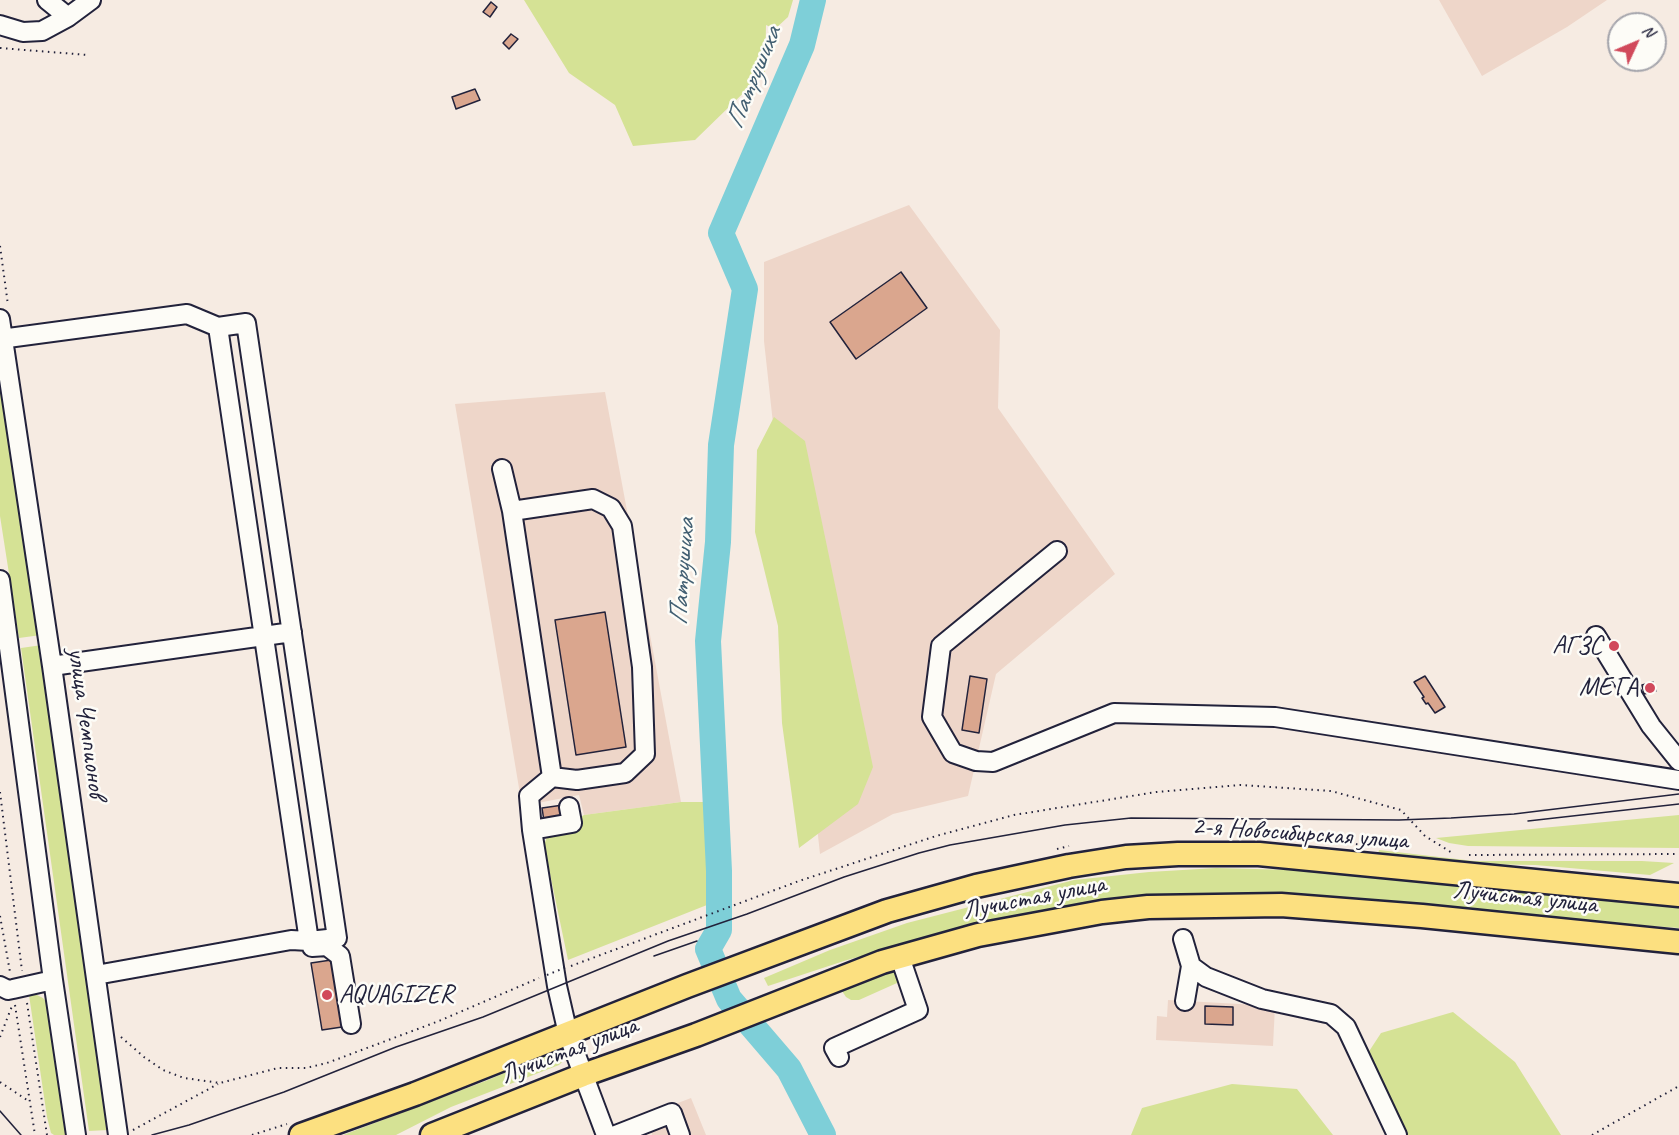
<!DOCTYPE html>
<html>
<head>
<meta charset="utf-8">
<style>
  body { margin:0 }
  #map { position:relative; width:1679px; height:1135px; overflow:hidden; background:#f6ebe2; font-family:Caveat,sans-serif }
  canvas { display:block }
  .north { position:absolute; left:1607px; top:12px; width:60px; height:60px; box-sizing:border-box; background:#fdfcf7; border:2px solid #a5a5ac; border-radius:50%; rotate:46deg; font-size:16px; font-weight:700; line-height:24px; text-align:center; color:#22223b }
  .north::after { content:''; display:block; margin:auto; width:21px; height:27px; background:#d1495b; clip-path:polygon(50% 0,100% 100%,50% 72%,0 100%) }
</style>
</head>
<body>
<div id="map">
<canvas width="1679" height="1135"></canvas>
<div class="north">N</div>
</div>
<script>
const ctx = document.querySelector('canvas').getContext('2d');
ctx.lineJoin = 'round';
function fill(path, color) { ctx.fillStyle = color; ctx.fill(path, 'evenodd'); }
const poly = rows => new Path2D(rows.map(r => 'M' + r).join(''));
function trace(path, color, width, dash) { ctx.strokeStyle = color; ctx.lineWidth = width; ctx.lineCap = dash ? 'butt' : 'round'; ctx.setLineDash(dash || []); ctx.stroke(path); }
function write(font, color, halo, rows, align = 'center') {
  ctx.font = font + ' Caveat,sans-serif'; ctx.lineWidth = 5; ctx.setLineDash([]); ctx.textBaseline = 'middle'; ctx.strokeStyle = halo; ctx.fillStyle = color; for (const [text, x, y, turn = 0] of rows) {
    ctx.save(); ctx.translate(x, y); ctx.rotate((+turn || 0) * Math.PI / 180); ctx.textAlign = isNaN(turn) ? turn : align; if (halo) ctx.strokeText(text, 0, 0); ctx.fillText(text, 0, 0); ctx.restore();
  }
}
const built = poly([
  [1439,0,1607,0,1567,27,1482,76],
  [909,205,1000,330,998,408,1115,574,996,674,968,796,893,814,820,854,764,341,764,262],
  [605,392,681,802,584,815,579,795,522,806,455,404],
  [1168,1000,1275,1006,1273,1046,1156,1040,1157,1016,1167,1017],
  [691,1098,706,1135,652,1135,644,1116]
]);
const green = poly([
  [524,0,793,0,788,17,775,29,766,25,765,72,695,140,633,146,615,105,569,73],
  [2,386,41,635,19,638,0,516,0,387],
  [774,417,805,441,873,767,858,804,799,848,782,723,778,626,755,532,757,450],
  [42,645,108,1130,89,1131,21,648],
  [681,802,709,802,712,903,568,960,544,845,547,837,584,815],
  [1679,815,1679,848,1468,846,1449,843,1436,838],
  [1379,850,1474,861,1642,861,1674,863,1650,875,1535,865,1473,864,1378,854],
  [1216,868,1294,870,1376,876,1679,907,1679,928,1270,897,1103,902,1019,915,847,960,768,986,764,978,830,950,907,923,1074,880,1149,872],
  [888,971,898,972,900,977,897,983,859,1000,851,1000,846,997,842,991,778,1017,776,1012],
  [29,995,37,995,43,998,48,1004,66,1135,54,1135,51,1133,47,1117],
  [1453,1012,1515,1062,1561,1135,1406,1135,1366,1056,1381,1033],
  [553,1052,561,1053,565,1059,559,1065,451,1107,396,1135,343,1135,488,1080],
  [1232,1084,1297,1089,1333,1135,1131,1135,1142,1108]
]);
const river = poly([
  [813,0,802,45,721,233,745,289,721,445,718,542,708,641,719,871,719,930,708,949,729,999,789,1069,823,1135]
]);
const building = poly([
  [491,2,497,7,490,17,483,12,491,2],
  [511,34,518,39,509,49,503,43,511,34],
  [475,89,480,100,456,109,452,97,475,89],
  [901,272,927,308,856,359,830,322,901,272],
  [605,612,626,747,576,755,555,620,605,612],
  [970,676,987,679,979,733,962,730,970,676],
  [1425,676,1445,707,1435,713,1428,703,1426,704,1422,698,1424,697,1414,682,1425,676],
  [1653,682,1656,691,1644,694,1642,685,1653,682],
  [563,805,565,818,544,821,542,808,563,805],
  [331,960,342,1027,322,1030,311,963,331,960],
  [1205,1006,1233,1007,1233,1025,1205,1024,1205,1006]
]);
const path = poly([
  [0,48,88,55],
  [0,246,8,305],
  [0,792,22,971],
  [1332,842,1386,847],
  [1057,849,1069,846],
  [1469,855,1679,854],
  [0,916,10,972],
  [571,966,799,881,936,836,1014,815,1156,792,1241,785,1331,791,1401,810,1425,836,1454,854],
  [27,1003,47,1135],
  [15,1005,35,1135],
  [0,1037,12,1006],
  [121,1037,144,1057,163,1070,184,1078,220,1083,278,1068,306,1068,327,1063,439,1021,539,978],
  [0,1082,30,1102],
  [133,1130,218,1084],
  [252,1135,287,1124],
  [1592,1135,1679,1086]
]);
const minor = poly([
  [47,0,68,17],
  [0,25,23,32,42,31,68,17,91,0],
  [0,319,52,666,118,1135],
  [0,339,187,314,218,327],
  [502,469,512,511,593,499,611,508,622,526,642,667,645,754,625,773,577,780,552,777,529,796,532,830,557,986,568,1034,606,1135],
  [512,511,552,777],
  [1057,551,941,646,932,717,953,753,976,761,993,762,1114,713,1275,717,1679,780],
  [0,580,53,980,76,1135],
  [1596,636,1651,726,1679,761],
  [52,666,292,632],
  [532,830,572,823,569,807],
  [1183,939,1191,966,1206,977,1262,999,1331,1014,1346,1027,1397,1135],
  [312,947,327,946,340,956,351,1024],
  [96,975,291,940,309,941,337,938,246,323,218,327,309,941],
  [0,986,8,990,13,989,53,980],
  [1185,1001,1191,966],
  [839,1057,834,1048,918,1010,900,957],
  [616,1135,672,1113,680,1135]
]);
const major = poly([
  [301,1135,415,1094,687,986,887,911,976,886,1069,866,1126,857,1178,854,1259,854,1679,895],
  [432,1135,583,1075,696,1035,882,962,978,935,1102,912,1148,907,1281,905,1422,916,1679,942]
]);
const tram = poly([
  [1528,821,1679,804],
  [654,956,697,941],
  [0,1111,21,1135],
  [152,1135,189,1125,284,1092,396,1047,483,1017,668,941,747,914,844,877,919,853,950,845,1065,825,1131,818,1399,820,1451,818,1514,814,1679,794]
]);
const pathBridge = poly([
  [547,975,569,966]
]);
const markers = [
  [1614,646,6,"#d1495b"],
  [1650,688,6,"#d1495b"],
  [327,995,6,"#d1495b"]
];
const poiNames = [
  ["АГЗС",1602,646],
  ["МЕГА",1638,688],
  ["AQUAGIZER",339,995,"left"]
];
const streetNames = [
  ["улица Чемпионов",86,723,82],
  ["2-я Новосибирская улица",1300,834,4],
  ["Лучистая улица",1034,898,-11],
  ["Лучистая улица",1525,898,6],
  ["Лучистая улица",569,1051,-21]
];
const waterNames = [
  ["Патрушиха",754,78,-68],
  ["Патрушиха",683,572,-86]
];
fill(built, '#eed6c9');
fill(green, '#d5e295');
trace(river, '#7ecfd8', 26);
fill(building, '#daa68e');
trace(building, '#22223b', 1.5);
trace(minor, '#22223b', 22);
trace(major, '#22223b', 27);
trace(path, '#22223b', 2, [1.5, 4.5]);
trace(minor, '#fdfcf7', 18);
trace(major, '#fce080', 22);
trace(tram, '#22223b', 1.5);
trace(pathBridge, '#22223b', 2, [1.5, 4.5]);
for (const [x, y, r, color] of markers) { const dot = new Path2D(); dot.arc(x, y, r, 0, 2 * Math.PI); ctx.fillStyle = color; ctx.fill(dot); trace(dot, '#fdfcf7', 2); }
write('26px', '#22223b', '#fdfcf7', poiNames, 'right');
write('26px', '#22223b', '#fdfcf7', streetNames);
write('italic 27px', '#425f72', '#fdfcf7', waterNames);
</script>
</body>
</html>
